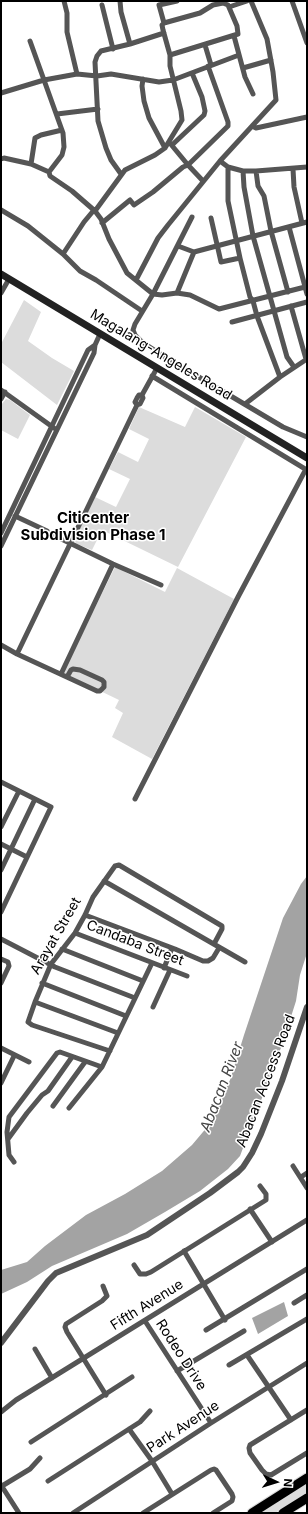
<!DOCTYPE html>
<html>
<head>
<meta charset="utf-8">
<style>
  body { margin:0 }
  #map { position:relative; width:308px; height:1514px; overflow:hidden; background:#fff; font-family:Inter,sans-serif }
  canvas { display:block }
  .frame { position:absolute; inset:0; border:2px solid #000; pointer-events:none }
  .north { position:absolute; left:256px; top:1462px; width:40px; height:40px; -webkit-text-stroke:3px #fff; paint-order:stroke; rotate:94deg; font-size:11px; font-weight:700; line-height:16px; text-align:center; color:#000 }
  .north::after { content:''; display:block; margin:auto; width:14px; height:18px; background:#000; clip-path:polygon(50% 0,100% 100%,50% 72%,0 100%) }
</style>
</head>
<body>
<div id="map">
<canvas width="308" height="1514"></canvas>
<div class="frame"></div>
<div class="north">N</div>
</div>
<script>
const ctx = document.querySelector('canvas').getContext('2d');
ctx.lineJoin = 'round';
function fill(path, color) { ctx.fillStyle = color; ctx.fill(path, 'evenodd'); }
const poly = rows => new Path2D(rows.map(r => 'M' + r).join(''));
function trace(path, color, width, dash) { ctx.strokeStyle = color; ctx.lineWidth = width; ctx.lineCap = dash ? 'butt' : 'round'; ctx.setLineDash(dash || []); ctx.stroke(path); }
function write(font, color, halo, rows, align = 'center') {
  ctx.font = font + ' Inter,sans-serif'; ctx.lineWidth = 3; ctx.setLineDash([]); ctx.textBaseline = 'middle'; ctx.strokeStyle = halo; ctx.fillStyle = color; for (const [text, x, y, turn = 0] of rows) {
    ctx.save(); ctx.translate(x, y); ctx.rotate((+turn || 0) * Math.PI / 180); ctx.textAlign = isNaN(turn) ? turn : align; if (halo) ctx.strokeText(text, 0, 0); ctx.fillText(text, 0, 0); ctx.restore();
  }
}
const green = poly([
  [24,300,41,312,28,341,52,358,74,371,57,405,1,362,1,344],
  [6,399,10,400,30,415,18,439,1,430,1,405],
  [139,407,185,427,195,407,246,437,178,567,102,530,92,550,77,544,74,541,95,497,116,507,130,479,109,469,118,452,138,462,149,439,129,429],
  [115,567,165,592,177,568,234,599,152,759,112,737,123,713,115,708,119,700,63,673],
  [307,1481,307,1493,275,1513,257,1513]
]);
const water = poly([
  [307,876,307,953,300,975,296,1001,282,1045,240,1156,228,1169,200,1191,165,1212,127,1234,52,1266,27,1282,1,1294,1,1270,27,1262,45,1246,86,1215,125,1194,162,1171,192,1145,208,1126,230,1080,244,1035,283,918,301,884],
  [284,1302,288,1316,258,1334,252,1318]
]);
const minor = poly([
  [64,1,67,13,67,32,77,74],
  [120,1,121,12,130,44],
  [292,1,307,43],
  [102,5,113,49],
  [229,7,247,1],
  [164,23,159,5,177,1],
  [234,36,245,77,253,94],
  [30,41,63,133,64,147,62,155,49,172],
  [205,45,211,65],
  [170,55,238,34,237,26,228,5,223,3,213,5,200,13,164,23,162,25,163,30,170,55,170,66,181,111,182,120,165,148,155,155,125,170,95,211,101,219,109,239,127,273,153,294,192,217],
  [243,68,271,60],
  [143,79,142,86,144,101,149,118,165,148],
  [1,93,44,80,77,74,97,76,111,74,159,82,173,80,239,55],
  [57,114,98,109],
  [252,126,256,128,307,117],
  [172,145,204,115,205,111,202,97,192,73],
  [1,159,4,158,31,164,49,172,50,176,72,191,95,211],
  [220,161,228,167,243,171,256,171,307,167],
  [31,164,35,138,41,135,62,130],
  [228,167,228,201,240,258,250,297,253,301,257,316,280,377],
  [293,169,294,187,302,223],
  [243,171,244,187,253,236,287,357,294,367],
  [256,171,258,186,264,196,271,231,288,292],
  [121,174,111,160,106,148,98,121,95,62,97,56,101,51,130,44,164,33],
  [203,181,188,165,228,126,228,122,208,66],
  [1,210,28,226,63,254,80,271,96,280,142,311],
  [211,218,221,262,240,258],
  [102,223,130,200,134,205,153,192,183,167,188,165,169,142],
  [289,227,307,294],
  [178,246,194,252,307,222],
  [63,254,84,222,94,210],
  [136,280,158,238,168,225,220,161,276,100,273,72,267,39,251,1],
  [305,287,219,309,190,295,177,293,162,295,153,294,135,324,133,330,135,335,142,342,165,357,283,427,307,437],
  [1,293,9,279],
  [177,293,194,252],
  [291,306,306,359],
  [232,322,307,302],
  [152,376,307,470],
  [1,390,54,428],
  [1,399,5,392],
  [245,404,280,377,307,359],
  [137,405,135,402,137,398,139,395,142,395],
  [15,516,47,531],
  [1,533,88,350,95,345,100,334],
  [49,533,113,564,161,585],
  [1,546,94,353,95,345],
  [1,645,17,654,97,691,100,691,104,687,104,682,102,680,80,670,73,669,71,670,67,677],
  [17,654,137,405,140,404,143,398,142,395,157,368],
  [61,674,113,564],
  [1,782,51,807,1,912],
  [135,799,238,597,306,469],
  [1,827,19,791],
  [1,844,27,857],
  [1,870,35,799],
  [104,881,245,962],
  [85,915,175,949,203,961,208,961,213,958,219,948],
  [75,933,187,976],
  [1,939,55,967,135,998],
  [62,949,143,981],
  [1,959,8,962,9,966,1,983],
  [164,968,172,948],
  [42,983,126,1016],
  [35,1002,118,1033],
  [153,1007,170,970],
  [1,1048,29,1062],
  [110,1051,32,1025,28,1022,35,1002,51,964,75,933,85,915,93,897,115,866,119,865,222,926,222,929,214,944],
  [1,1083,14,1056],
  [53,1106,85,1062],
  [69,1108,102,1067,152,963],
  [8,1139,27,1113,42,1095,48,1091,72,1057],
  [14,1162,9,1155,7,1132,9,1117,57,1053,60,1052,102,1067],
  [293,1166,307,1188],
  [301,1177,307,1173],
  [250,1209,272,1242],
  [184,1251,225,1320],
  [134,1265,140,1274,146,1274,151,1272,266,1200,266,1194,260,1186],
  [103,1286,107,1296,102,1301,66,1324,65,1327,67,1332,106,1395],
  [294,1303,307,1295],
  [145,1321,211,1423],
  [206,1330,307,1269],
  [35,1349,52,1378],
  [247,1355,291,1420],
  [229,1365,307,1319],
  [177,1371,244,1331],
  [307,1410,250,1445,249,1448,250,1453,262,1470,266,1474,271,1475,307,1453],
  [1,1412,16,1400,307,1220],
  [129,1429,152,1461,172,1494],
  [31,1442,132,1377],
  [48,1481,140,1422,150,1411],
  [1,1485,19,1513],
  [2,1486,30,1469,40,1458],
  [73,1513,211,1423,307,1363],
  [143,1513,211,1470,214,1469,216,1470,232,1494,233,1497,232,1501,213,1513]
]);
const tertiary = poly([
  [1,1343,48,1281,56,1273,147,1235,210,1193,238,1172,243,1167,252,1153,261,1134,282,1081,307,1007]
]);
const secondary = poly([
  [1,274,307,458]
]);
const motorway = poly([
  [252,1513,307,1478],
  [283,1513,307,1498]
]);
const streetNames = [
  ["Magalang-Angeles Road",161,355,31],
  ["Arayat Street",56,936,-60],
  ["Candaba Street",135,943,21],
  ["Abacan Access Road",266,1081,-69],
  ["Fifth Avenue",147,1305,-32],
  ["Rodeo Drive",181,1355,57],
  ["Park Avenue",183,1427,-33]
];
const neighbourhoodNames = [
  ["Citicenter",93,518],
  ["Subdivision Phase 1",93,535]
];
const waterNames = [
  ["Abacan River",222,1087,-69]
];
fill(green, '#dcdcdc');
fill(water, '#a3a3a3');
trace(motorway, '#dbdbdb', 11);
trace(minor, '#555', 5);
trace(tertiary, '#555', 6);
trace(secondary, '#222', 7);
trace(motorway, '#000', 9);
write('14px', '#000', '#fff', streetNames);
write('bold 15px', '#000', '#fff', neighbourhoodNames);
write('italic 15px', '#444', '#fff', waterNames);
</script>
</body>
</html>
